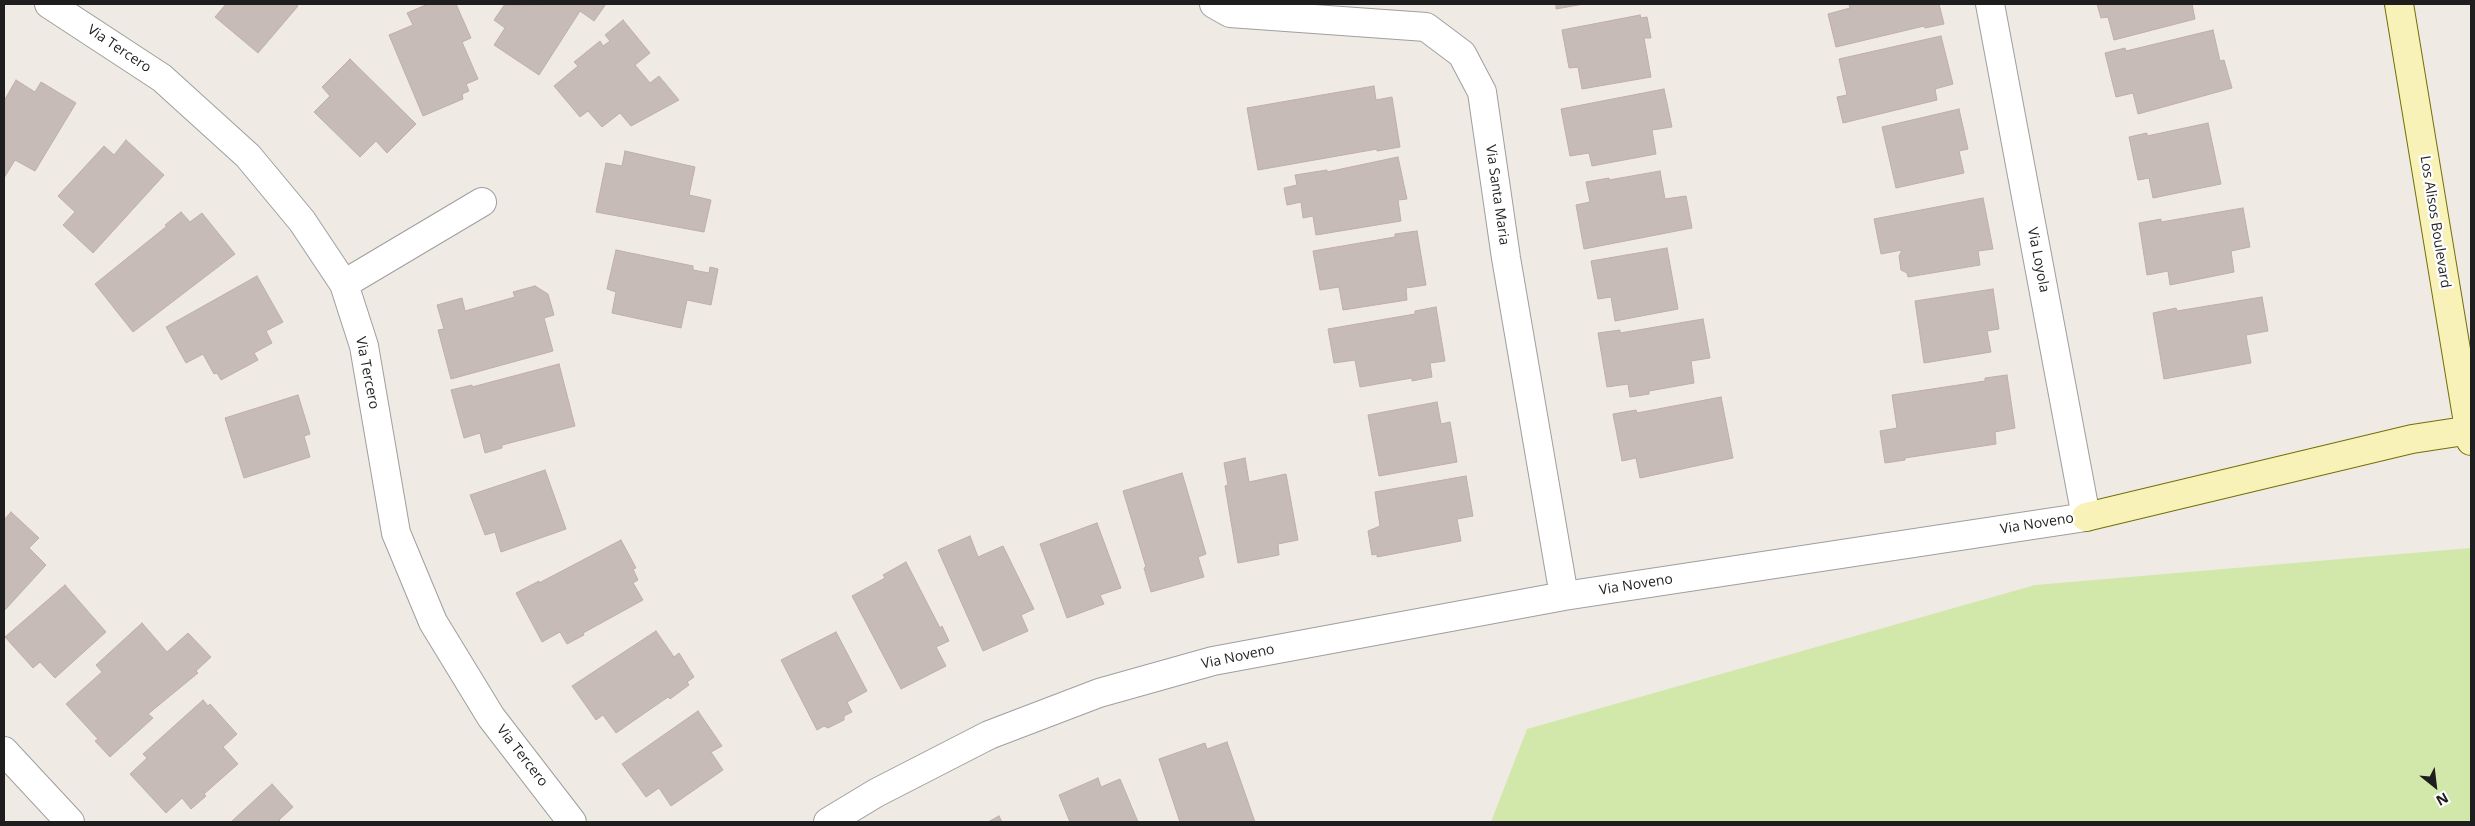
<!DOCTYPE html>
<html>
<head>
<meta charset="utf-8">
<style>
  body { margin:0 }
  #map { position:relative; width:2475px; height:826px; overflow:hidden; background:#efeae4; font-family:"Open Sans",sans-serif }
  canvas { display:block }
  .frame { position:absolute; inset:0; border:5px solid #1e1e1e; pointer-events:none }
  .north { position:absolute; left:2410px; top:761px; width:50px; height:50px; -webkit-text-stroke:4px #fff; paint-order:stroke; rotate:151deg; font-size:14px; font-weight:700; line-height:20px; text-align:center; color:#1e1e1e }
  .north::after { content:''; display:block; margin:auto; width:18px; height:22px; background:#1e1e1e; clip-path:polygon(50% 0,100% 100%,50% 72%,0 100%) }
</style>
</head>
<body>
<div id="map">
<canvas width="2475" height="826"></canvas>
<div class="frame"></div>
<div class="north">N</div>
</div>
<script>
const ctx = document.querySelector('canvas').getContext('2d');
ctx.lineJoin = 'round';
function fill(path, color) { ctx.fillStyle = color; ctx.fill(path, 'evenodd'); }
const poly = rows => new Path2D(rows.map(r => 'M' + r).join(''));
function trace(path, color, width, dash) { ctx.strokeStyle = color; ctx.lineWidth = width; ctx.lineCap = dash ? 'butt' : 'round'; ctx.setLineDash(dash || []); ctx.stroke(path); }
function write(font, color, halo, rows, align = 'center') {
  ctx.font = font + ' "Open Sans",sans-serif'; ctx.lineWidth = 4.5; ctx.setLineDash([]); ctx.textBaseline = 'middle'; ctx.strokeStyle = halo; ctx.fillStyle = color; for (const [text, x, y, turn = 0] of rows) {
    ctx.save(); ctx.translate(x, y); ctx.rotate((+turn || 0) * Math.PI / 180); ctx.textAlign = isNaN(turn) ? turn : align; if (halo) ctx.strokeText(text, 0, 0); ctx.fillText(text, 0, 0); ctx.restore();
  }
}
const grass = poly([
  [2471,548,2471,822,1491,822,1527,729,2035,585]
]);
const building = poly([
  [226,4,295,4,298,6,258,53,215,17,226,4],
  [428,4,456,4,471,38,462,42,478,79,466,84,469,91,462,94,463,99,423,116,389,35,413,25,407,13,428,4],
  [505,4,506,5,606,4,594,21,580,11,539,75,494,45,505,28,494,20,505,4],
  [1556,4,1584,4,1556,9,1556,4],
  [1849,4,1939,4,1944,24,1925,28,1924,26,1836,47,1828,14,1850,8,1849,4],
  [2097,4,2192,4,2195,19,2114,40,2108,17,2101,18,2097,4],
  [1640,15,1641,18,1647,17,1651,38,1644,38,1651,77,1582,89,1578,67,1569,68,1562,30,1640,15],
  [623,20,650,53,635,65,650,83,659,76,679,100,631,126,620,113,602,127,588,111,580,117,554,86,578,66,574,62,600,41,603,46,610,41,605,35,623,20],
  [2213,30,2220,61,2224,60,2232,88,2138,114,2133,93,2116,97,2105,53,2125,48,2126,51,2213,30],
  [1941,36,1953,84,1935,89,1937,100,1843,123,1837,97,1847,95,1839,59,1941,36],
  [350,59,416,124,387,153,376,141,360,157,314,112,330,96,322,87,350,59],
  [16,80,35,92,41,82,76,103,35,171,15,160,4,178,4,101,16,80],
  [1374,86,1376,100,1392,97,1400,147,1377,151,1377,149,1258,170,1247,108,1374,86],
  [1664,89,1672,127,1652,130,1656,154,1592,166,1589,153,1570,156,1561,109,1664,89],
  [1959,109,1968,149,1959,151,1964,173,1896,188,1882,127,1959,109],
  [2208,123,2221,184,2153,198,2149,178,2138,180,2129,137,2147,133,2147,136,2208,123],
  [126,140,164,175,93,253,63,225,75,212,58,196,104,146,114,155,126,140],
  [625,151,695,167,689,195,711,200,704,232,596,212,606,163,622,166,625,151],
  [1398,157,1407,199,1398,200,1401,221,1316,235,1313,216,1303,218,1301,202,1287,205,1284,188,1297,185,1295,175,1327,170,1327,172,1398,157],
  [1660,171,1665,199,1686,196,1692,228,1584,249,1576,205,1590,202,1586,182,1609,178,1609,180,1660,171],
  [1983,198,1993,249,1978,251,1980,265,1908,277,1907,273,1901,270,1899,256,1902,250,1881,254,1874,219,1983,198],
  [2243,208,2250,247,2231,251,2234,272,2170,285,2168,271,2147,275,2139,223,2161,219,2161,222,2243,208],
  [181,212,190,222,202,213,235,254,133,332,95,284,167,226,165,225,181,212],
  [1417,231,1426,285,1406,288,1407,300,1343,310,1339,287,1320,290,1313,251,1395,237,1395,234,1417,231],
  [1667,248,1678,309,1615,321,1611,297,1598,299,1591,261,1667,248],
  [616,250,693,266,693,270,709,273,710,267,718,269,711,305,687,300,681,328,612,313,616,292,607,289,616,250],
  [257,276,283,322,266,331,272,343,254,353,258,360,221,380,217,373,214,374,203,354,186,363,166,327,257,276],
  [535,286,548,294,554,315,544,318,553,351,451,379,438,330,444,329,437,305,462,298,465,311,515,297,513,292,535,286],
  [1993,289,1999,329,1987,331,1991,352,1924,363,1915,301,1993,289],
  [2262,297,2268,331,2246,335,2251,363,2164,379,2153,313,2176,308,2177,311,2262,297],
  [1436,307,1445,361,1430,363,1432,377,1412,381,1412,378,1360,387,1355,360,1334,363,1328,329,1415,314,1415,311,1436,307],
  [1703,319,1710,358,1691,361,1694,383,1649,391,1649,394,1630,397,1628,384,1607,387,1598,333,1620,330,1620,333,1703,319],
  [559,364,575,426,502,445,502,448,485,453,480,433,464,438,451,390,472,385,472,387,559,364],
  [2007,375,2015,428,1995,432,1996,444,1905,458,1905,460,1885,463,1880,431,1897,428,1892,395,1985,381,1985,378,2007,375],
  [298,395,310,434,304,436,310,457,244,478,225,418,298,395],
  [1721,397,1733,458,1640,478,1636,458,1622,461,1613,414,1636,410,1637,413,1721,397],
  [1437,402,1441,424,1450,422,1457,462,1379,476,1368,415,1437,402],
  [1245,458,1249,482,1286,474,1298,540,1278,544,1279,555,1238,563,1225,486,1228,485,1224,463,1245,458],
  [545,470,566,529,501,552,495,532,485,535,470,495,545,470],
  [1182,473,1206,554,1198,557,1204,577,1151,592,1144,568,1146,567,1123,491,1182,473],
  [1466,476,1473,516,1457,519,1461,541,1377,557,1377,554,1372,555,1368,531,1380,526,1375,492,1466,476],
  [11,512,39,538,29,548,46,565,4,611,4,520,11,512],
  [1097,523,1121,588,1100,595,1104,604,1067,618,1040,544,1097,523],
  [970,536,978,557,1003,546,1034,609,1021,615,1028,631,983,651,938,550,970,536],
  [621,540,636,568,633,569,638,580,633,583,643,600,583,633,584,635,567,644,560,632,542,642,516,593,539,581,539,583,621,540],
  [906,562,940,628,942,626,949,641,936,647,946,666,901,689,852,596,885,578,883,575,906,562],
  [65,585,106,632,55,678,40,662,33,668,5,637,65,585],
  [142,623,167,652,188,633,211,657,196,671,198,673,148,714,153,718,110,757,95,741,98,739,66,704,102,672,96,665,142,623],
  [656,631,674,657,679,653,694,677,687,682,689,685,670,699,668,697,616,733,603,715,596,720,572,686,656,631],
  [836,632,867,691,847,702,852,712,844,716,844,720,828,728,824,726,817,730,781,660,836,632],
  [203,700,208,706,210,704,237,734,223,747,238,764,204,794,206,796,191,809,182,798,166,813,130,774,147,758,143,754,203,700],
  [698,711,722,746,711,752,723,770,671,806,659,788,646,797,622,764,698,711],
  [1227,742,1255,822,1180,822,1159,759,1205,743,1207,749,1227,742],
  [1098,778,1101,787,1120,779,1138,822,1070,822,1059,795,1098,778],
  [272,784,293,807,279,820,281,822,231,822,272,784],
  [999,816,1002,822,988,822,999,816]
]);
const street = poly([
  [49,4,162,78,248,156,302,221,344,284,364,346,396,533,433,622,491,717,572,822],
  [1214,4,1230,13,1426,27,1462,54,1482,92,1506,258,1564,596],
  [344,284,482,202],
  [4,751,70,822],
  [828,822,876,793,989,735,1099,693,1213,661,1564,596,2086,517,1990,4]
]);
const secondary = poly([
  [2399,4,2471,441],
  [2086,517,2412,439,2471,430]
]);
const streetNames = [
  ["Via Tercero",119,49,34],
  ["Via Santa Maria",1497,195,82],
  ["Los Alisos Boulevard",2435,222,81],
  ["Via Loyola",2038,260,79],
  ["Via Tercero",367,373,79],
  ["Via Noveno",2037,524,-9],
  ["Via Noveno",1636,585,-9],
  ["Via Noveno",1238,657,-12],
  ["Via Tercero",522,756,52]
];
fill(grass, '#d2e8aa');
fill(building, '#c6bbb7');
trace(building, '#c0aea7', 1);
trace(street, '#9f9f9f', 30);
trace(secondary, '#736f07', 30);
trace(street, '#fff', 28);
trace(secondary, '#f8f2b8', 28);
write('14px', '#1e1e1e', '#fff', streetNames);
</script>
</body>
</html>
